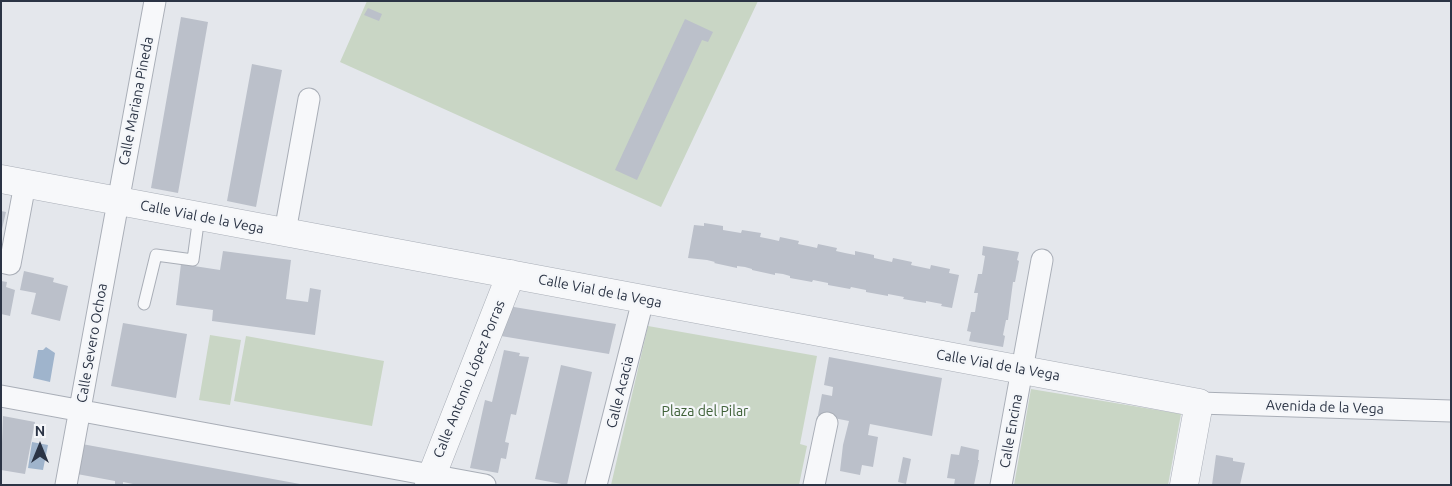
<!DOCTYPE html>
<html>
<head>
<meta charset="utf-8">
<style>
  body { margin:0 }
  #map { position:relative; width:1452px; height:486px; overflow:hidden; background:#e4e7ec; font-family:Ubuntu,sans-serif }
  canvas { display:block }
  .frame { position:absolute; inset:0; border:2px solid #2b3445; pointer-events:none }
  .north { position:absolute; left:15px; top:421px; width:50px; height:50px; -webkit-text-stroke:4px #f4f6f9; paint-order:stroke; rotate:0deg; font-size:14px; font-weight:700; line-height:20px; text-align:center; color:#2b3445 }
  .north::after { content:''; display:block; margin:auto; width:18px; height:22px; background:#2b3445; clip-path:polygon(50% 0,100% 100%,50% 72%,0 100%) }
</style>
</head>
<body>
<div id="map">
<canvas width="1452" height="486"></canvas>
<div class="frame"></div>
<div class="north">N</div>
</div>
<script>
const ctx = document.querySelector('canvas').getContext('2d');
ctx.lineJoin = 'round';
function fill(path, color) { ctx.fillStyle = color; ctx.fill(path, 'evenodd'); }
const poly = rows => new Path2D(rows.map(r => 'M' + r).join(''));
function trace(path, color, width, dash) { ctx.strokeStyle = color; ctx.lineWidth = width; ctx.lineCap = dash ? 'butt' : 'round'; ctx.setLineDash(dash || []); ctx.stroke(path); }
function write(font, color, halo, rows, align = 'center') {
  ctx.font = font + ' Ubuntu,sans-serif'; ctx.lineWidth = 4.5; ctx.setLineDash([]); ctx.textBaseline = 'middle'; ctx.strokeStyle = halo; ctx.fillStyle = color; for (const [text, x, y, turn = 0] of rows) {
    ctx.save(); ctx.translate(x, y); ctx.rotate((+turn || 0) * Math.PI / 180); ctx.textAlign = isNaN(turn) ? turn : align; if (halo) ctx.strokeText(text, 0, 0); ctx.fillText(text, 0, 0); ctx.restore();
  }
}
const green = poly([
  [367,1,758,1,661,207,340,62],
  [648,326,817,356,800,444,807,446,799,485,611,485],
  [210,335,241,340,230,405,199,400],
  [246,336,384,361,372,426,234,401],
  [1031,389,1181,414,1168,485,1014,485]
]);
const water = poly([
  [46,347,55,353,50,382,33,378,38,350,43,350],
  [32,442,48,445,43,470,28,468]
]);
const building = poly([
  [368,8,382,14,379,21,364,15],
  [181,17,208,22,178,193,151,188],
  [685,19,713,32,708,42,702,40,637,180,615,170],
  [252,64,282,70,256,207,227,201],
  [1,211,6,212,2,229,1,229],
  [704,223,723,226,723,230,741,233,742,230,761,233,760,237,770,239,779,241,780,237,799,241,798,244,808,246,817,248,818,244,837,248,836,251,845,253,855,255,855,251,874,255,874,258,892,262,893,258,912,262,911,265,930,269,931,265,950,269,949,273,959,275,952,308,941,306,942,304,926,301,926,303,903,299,904,297,888,294,888,296,866,292,866,290,851,287,850,289,828,285,828,283,813,280,812,282,790,278,790,276,783,274,775,273,775,275,752,270,752,269,745,267,737,266,737,268,714,263,715,262,707,260,688,258,694,225,704,226],
  [983,246,1019,252,1017,260,1019,261,1015,282,1013,282,1008,320,1006,320,1003,335,1005,336,1003,347,969,341,971,332,967,331,971,312,975,312,978,293,974,293,976,284,978,274,982,274,985,256,982,255],
  [223,251,291,260,286,299,308,302,310,288,321,290,315,335,212,321,213,310,176,305,181,264,220,270],
  [24,271,54,278,53,282,68,286,60,321,31,314,36,293,20,290],
  [1,281,7,282,6,287,15,290,10,316,1,314],
  [508,306,616,324,609,354,501,336],
  [123,323,187,334,176,398,111,386],
  [504,350,520,353,519,356,529,357,516,415,511,414,505,442,509,443,506,459,501,458,498,473,470,468,485,400,492,402],
  [829,357,942,378,932,436,870,424,868,435,878,437,873,467,862,465,860,475,840,471,843,445,849,421,818,415,822,394,832,396,833,387,824,385],
  [561,365,592,372,567,485,535,479],
  [3,416,35,422,25,474,1,470],
  [82,444,300,484,300,485,138,485,123,482,123,485,115,485,115,481,77,474],
  [961,446,979,450,978,460,979,460,974,485,954,485,955,479,947,478,951,454,959,455],
  [1216,455,1233,458,1233,461,1245,463,1240,485,1212,485],
  [903,457,911,459,906,484,898,482]
]);
const service = poly([
  [144,304,156,255,193,260,199,216]
]);
const minor = poly([
  [285,232,309,99],
  [1,262,10,264,25,184],
  [1,396,485,485],
  [1199,403,1451,411],
  [66,485,155,1],
  [596,485,643,300],
  [814,485,827,423],
  [1001,485,1042,260]
]);
const tertiary = poly([
  [1,179,1199,403,1184,485],
  [429,485,432,475,511,274]
]);
const streetNames = [
  ["Calle Mariana Pineda",136,101,-79],
  ["Calle Vial de la Vega",202,217,11],
  ["Calle Vial de la Vega",600,291,11],
  ["Calle Severo Ochoa",92,343,-80],
  ["Calle Vial de la Vega",998,365,10],
  ["Calle Antonio López Porras",469,379,-68],
  ["Calle Acacia",620,392,-76],
  ["Avenida de la Vega",1325,407,2],
  ["Calle Encina",1011,431,-80]
];
const parkNames = [
  ["Plaza del Pilar",705,411]
];
fill(green, '#c9d6c5');
fill(water, '#9fb4cc');
fill(building, '#bbc0ca');
trace(service, '#a9aeb7', 13);
trace(minor, '#a9aeb7', 23);
trace(tertiary, '#a9aeb7', 29);
trace(service, '#f7f8fa', 11);
trace(minor, '#f7f8fa', 21);
trace(tertiary, '#f7f8fa', 28);
write('14px', '#2b3445', '#f4f6f9', streetNames);
write('14px', '#3f6138', '#f4f6f9', parkNames);
</script>
</body>
</html>
